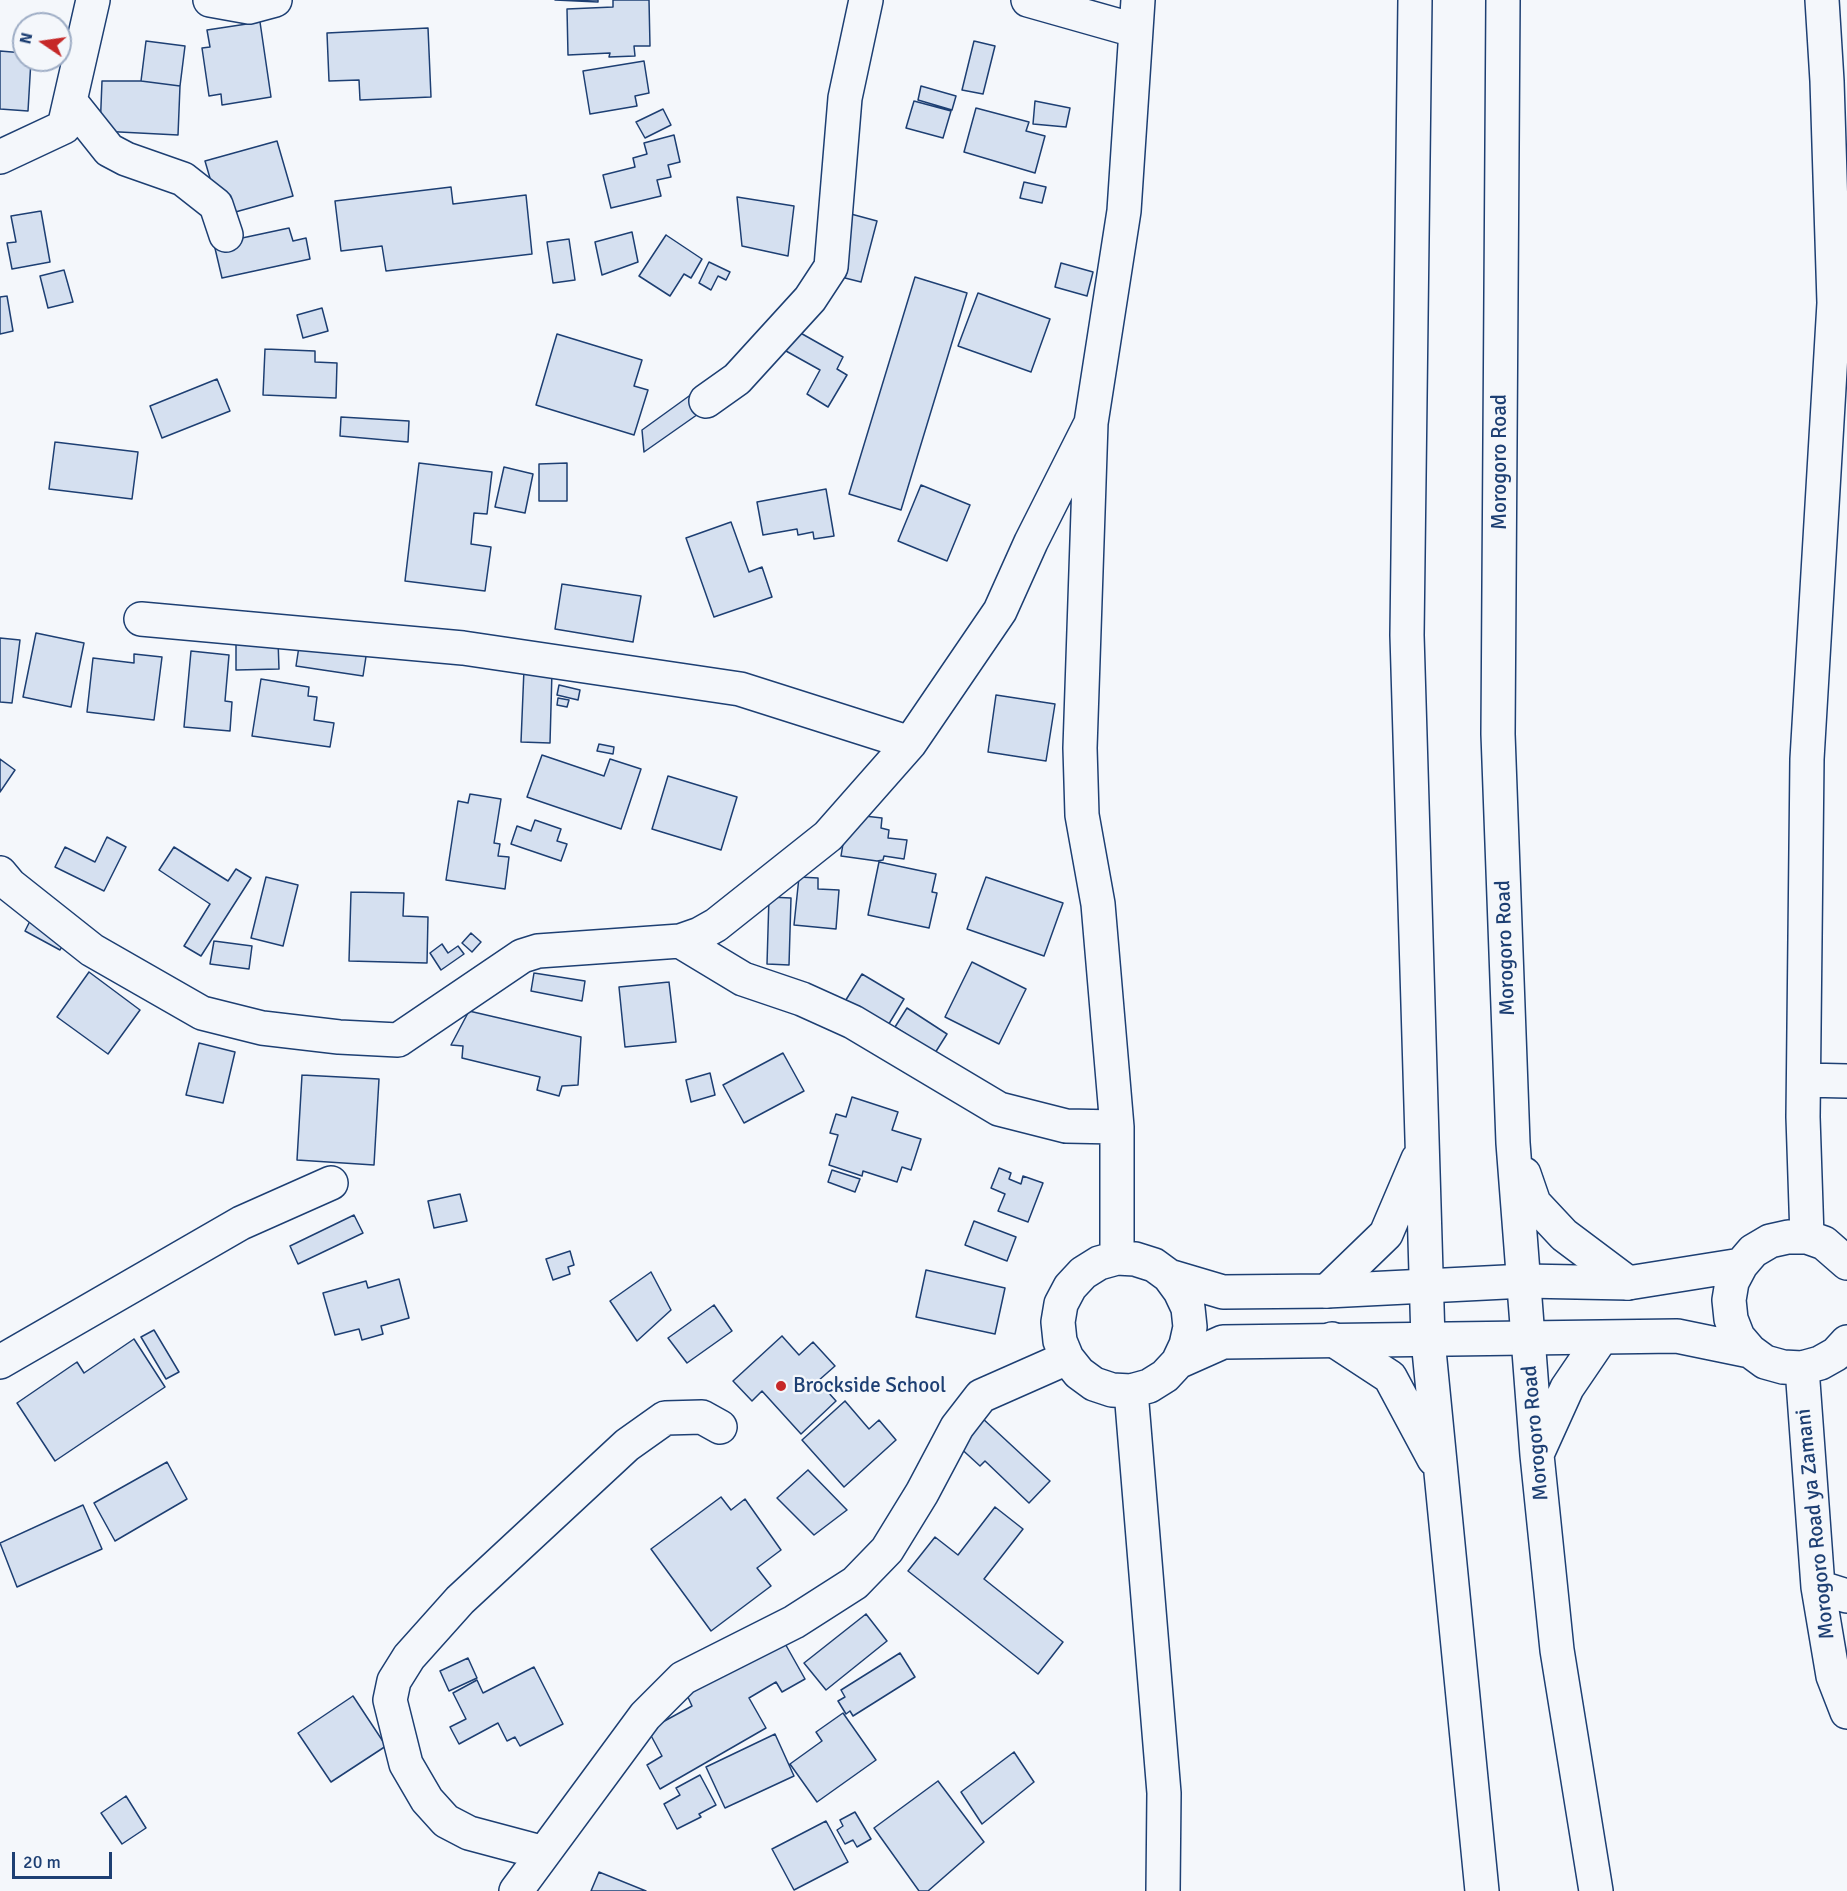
<!DOCTYPE html>
<html>
<head>
<meta charset="utf-8">
<style>
  body { margin:0 }
  #map { position:relative; width:1847px; height:1891px; overflow:hidden; background:#f4f7fb; font-family:Signika,sans-serif }
  canvas { display:block }
  .north { position:absolute; left:12px; top:12px; width:60px; height:60px; box-sizing:border-box; background:#f4f7fb; border:2px solid #9eadc5; border-radius:50%; rotate:283deg; font-size:16px; font-weight:700; line-height:24px; text-align:center; color:#1d3f73 }
  .north::after { content:''; display:block; margin:auto; width:21px; height:27px; background:#c62828; clip-path:polygon(50% 0,100% 100%,50% 72%,0 100%) }
  .scale { position:absolute; left:12px; top:1852px; width:100px; height:27px; box-sizing:border-box; border:3px solid #1d3f73; border-top:0; padding-left:8px; font-size:18px; line-height:21px; white-space:nowrap; color:#1d3f73; -webkit-text-stroke:4px #f4f7fb; paint-order:stroke }
</style>
</head>
<body>
<div id="map">
<canvas width="1847" height="1891"></canvas>
<div class="north">N</div>
<div class="scale">20 m</div>
</div>
<script>
const ctx = document.querySelector('canvas').getContext('2d');
ctx.lineJoin = 'round';
function fill(path, color) { ctx.fillStyle = color; ctx.fill(path, 'evenodd'); }
const poly = rows => new Path2D(rows.map(r => 'M' + r).join(''));
function trace(path, color, width, dash) { ctx.strokeStyle = color; ctx.lineWidth = width; ctx.lineCap = dash ? 'butt' : 'round'; ctx.setLineDash(dash || []); ctx.stroke(path); }
function write(font, color, halo, rows, align = 'center') {
  ctx.font = font + ' Signika,sans-serif'; ctx.lineWidth = 4.5; ctx.setLineDash([]); ctx.textBaseline = 'middle'; ctx.strokeStyle = halo; ctx.fillStyle = color; for (const [text, x, y, turn = 0] of rows) {
    ctx.save(); ctx.translate(x, y); ctx.rotate((+turn || 0) * Math.PI / 180); ctx.textAlign = isNaN(turn) ? turn : align; if (halo) ctx.strokeText(text, 0, 0); ctx.fillText(text, 0, 0); ctx.restore();
  }
}
const building = poly([
  [555,0,598,0,598,2,555,0],
  [613,0,649,0,650,46,634,46,635,56,609,57,610,53,568,55,567,9,613,7,613,0],
  [260,22,271,97,222,105,221,94,209,96,202,48,210,47,207,30,260,22],
  [428,28,431,97,360,100,359,80,329,81,327,33,428,28],
  [146,41,185,46,180,86,141,81,146,41],
  [974,41,995,46,983,94,962,90,974,41],
  [0,51,24,53,24,60,31,60,28,111,0,109,0,51],
  [644,61,649,93,635,96,637,106,590,114,583,71,644,61],
  [102,81,141,81,180,86,178,135,100,131,102,81],
  [921,86,956,96,952,110,918,100,921,86],
  [914,101,951,111,943,138,906,128,914,101],
  [1035,101,1070,108,1066,127,1033,124,1035,101],
  [976,108,1029,122,1026,131,1045,136,1035,173,964,152,976,108],
  [663,109,671,125,645,138,636,122,663,109],
  [674,135,680,162,668,165,671,177,657,180,661,196,611,208,603,175,635,167,633,158,647,154,644,143,674,135],
  [277,141,293,196,221,216,205,161,277,141],
  [1024,182,1046,187,1042,203,1020,198,1024,182],
  [451,187,453,204,526,195,532,254,386,271,382,246,341,251,335,201,451,187],
  [737,197,794,206,788,256,742,246,737,197],
  [41,211,50,262,12,269,7,243,16,242,11,216,41,211],
  [851,214,877,221,861,282,845,278,848,268,837,265,851,214],
  [289,228,293,241,306,238,310,259,222,278,214,244,289,228],
  [632,232,638,262,602,275,595,242,632,232],
  [666,235,702,259,691,278,684,274,670,296,639,276,666,235],
  [569,239,575,280,553,283,547,242,569,239],
  [709,262,730,272,726,280,718,276,711,290,699,283,709,262],
  [1061,263,1093,272,1087,296,1055,287,1061,263],
  [64,270,73,302,48,308,40,276,64,270],
  [915,277,967,293,901,510,849,494,915,277],
  [978,293,1050,319,1031,372,958,346,978,293],
  [7,296,13,331,0,334,0,297,7,296],
  [322,308,328,331,303,338,297,315,322,308],
  [797,331,843,357,837,369,847,375,828,407,807,394,820,370,786,351,797,331],
  [557,334,642,360,634,386,648,390,634,435,536,405,557,334],
  [265,349,315,351,315,362,337,363,336,398,263,395,265,349],
  [217,379,230,411,162,438,150,406,217,379],
  [696,391,701,412,644,452,642,430,696,391],
  [341,417,409,421,408,442,340,436,341,417],
  [55,442,138,452,132,499,49,489,55,442],
  [419,463,492,472,487,514,474,513,471,544,491,547,485,591,405,581,419,463],
  [567,463,567,501,539,501,539,464,567,463],
  [504,467,533,474,525,513,495,507,504,467],
  [921,485,970,505,947,561,898,541,921,485],
  [826,489,834,536,814,539,813,532,798,535,797,529,763,535,757,502,826,489],
  [731,522,749,572,762,567,772,597,714,617,686,538,731,522],
  [562,584,641,596,633,642,555,629,562,584],
  [36,633,84,643,71,707,23,697,36,633],
  [0,638,20,640,12,703,0,702,0,638],
  [278,640,279,669,236,670,236,641,278,640],
  [300,640,367,650,363,676,296,666,300,640],
  [191,651,229,655,225,701,232,702,230,731,184,727,191,651],
  [134,654,162,657,154,720,87,712,93,658,134,663,134,654],
  [524,669,552,671,550,743,521,742,524,669],
  [261,679,309,687,308,696,317,697,314,720,334,723,330,747,252,736,261,679],
  [559,685,580,690,578,700,557,695,559,685],
  [996,695,1055,704,1046,761,988,752,996,695],
  [558,698,569,700,567,707,557,705,558,698],
  [599,744,614,747,613,754,597,751,599,744],
  [542,755,604,776,610,759,641,769,621,829,527,797,542,755],
  [0,759,15,770,0,792,0,759],
  [668,776,737,797,721,850,652,829,668,776],
  [470,794,501,799,494,843,500,844,498,856,509,857,505,889,446,880,458,801,468,803,470,794],
  [856,815,882,818,881,828,889,830,888,838,907,840,904,859,884,856,883,860,877,861,841,856,845,832,856,815],
  [535,820,561,829,557,841,567,844,561,861,511,844,517,826,531,831,535,820],
  [107,837,126,847,104,891,55,867,65,847,95,862,107,837],
  [174,847,228,881,236,869,251,878,201,956,184,946,210,904,159,870,174,847],
  [879,862,936,874,932,892,937,893,929,928,868,915,879,862],
  [266,877,298,885,283,946,251,938,266,877],
  [799,877,818,878,818,889,839,890,836,929,794,925,799,877],
  [986,877,1063,903,1044,956,967,929,986,877],
  [351,892,404,893,403,916,428,917,427,963,349,961,351,892],
  [769,897,791,898,789,965,767,964,769,897],
  [32,917,68,936,60,950,25,931,32,917],
  [471,933,481,942,472,952,462,943,471,933],
  [214,941,252,946,249,969,210,964,214,941],
  [442,944,448,953,458,946,464,954,441,970,430,953,442,944],
  [972,962,1026,989,999,1044,945,1017,972,962],
  [89,972,140,1010,108,1054,57,1017,89,972],
  [534,973,585,981,582,1001,531,991,534,973],
  [862,974,904,999,887,1027,844,1003,862,974],
  [669,982,676,1042,625,1047,619,987,669,982],
  [907,1008,947,1034,935,1053,895,1027,907,1008],
  [469,1011,581,1037,578,1085,562,1086,559,1096,537,1090,540,1077,462,1058,463,1046,451,1045,469,1011],
  [199,1043,235,1052,223,1103,186,1095,199,1043],
  [783,1053,804,1091,744,1123,723,1085,783,1053],
  [710,1073,715,1095,691,1102,686,1080,710,1073],
  [302,1075,379,1079,374,1165,297,1160,302,1075],
  [852,1097,898,1112,892,1130,921,1139,911,1170,902,1167,897,1182,863,1171,862,1176,829,1165,838,1135,830,1133,836,1114,846,1117,852,1097],
  [999,1168,1011,1173,1009,1179,1021,1184,1023,1176,1043,1183,1028,1222,998,1211,1005,1194,991,1188,999,1168],
  [832,1170,860,1179,855,1192,828,1182,832,1170],
  [460,1194,467,1221,434,1228,428,1201,460,1194],
  [354,1215,363,1233,298,1264,290,1246,354,1215],
  [974,1221,1016,1237,1007,1261,965,1245,974,1221],
  [570,1251,574,1265,568,1267,570,1274,553,1280,546,1259,570,1251],
  [926,1270,1005,1288,995,1334,916,1317,926,1270],
  [651,1272,671,1310,637,1341,610,1301,651,1272],
  [399,1279,409,1318,381,1326,383,1334,362,1340,359,1329,335,1335,323,1293,366,1281,368,1288,399,1279],
  [714,1305,732,1331,687,1363,668,1338,714,1305],
  [154,1330,179,1372,166,1379,141,1337,154,1330],
  [782,1336,799,1355,813,1342,835,1366,818,1381,836,1401,801,1434,762,1391,752,1401,733,1381,782,1336],
  [134,1339,165,1387,55,1461,17,1403,77,1362,84,1373,134,1339],
  [845,1401,869,1429,879,1420,896,1440,844,1487,802,1440,845,1401],
  [981,1417,1050,1481,1029,1503,985,1461,980,1466,956,1444,981,1417],
  [167,1462,187,1499,115,1541,94,1503,167,1462],
  [808,1470,847,1510,814,1535,777,1498,808,1470],
  [721,1497,731,1510,745,1499,781,1550,757,1568,771,1586,711,1631,651,1549,721,1497],
  [83,1505,102,1549,17,1587,0,1543,83,1505],
  [995,1507,1023,1529,984,1579,1063,1642,1038,1674,908,1571,935,1537,958,1555,995,1507],
  [866,1614,887,1641,826,1690,804,1663,866,1614],
  [783,1640,805,1679,782,1692,776,1682,749,1698,766,1728,660,1789,647,1765,662,1756,648,1730,692,1706,687,1695,783,1640],
  [900,1653,915,1677,853,1716,850,1711,846,1714,838,1701,845,1697,841,1690,900,1653],
  [468,1658,477,1678,449,1691,440,1671,468,1658],
  [534,1667,563,1724,520,1746,515,1737,507,1741,498,1723,459,1744,450,1727,466,1719,453,1693,477,1680,483,1693,534,1667],
  [353,1696,386,1746,331,1782,298,1733,353,1696],
  [843,1713,876,1760,817,1802,790,1764,822,1741,816,1732,843,1713],
  [775,1734,794,1776,725,1808,706,1767,775,1734],
  [1014,1752,1034,1782,982,1824,961,1792,1014,1752],
  [700,1775,716,1805,699,1814,701,1817,677,1829,664,1804,680,1795,676,1788,700,1775],
  [938,1781,984,1842,928,1891,919,1891,874,1828,938,1781],
  [126,1796,146,1828,122,1844,101,1813,126,1796],
  [855,1812,871,1839,857,1847,853,1840,845,1844,837,1830,843,1826,840,1820,855,1812],
  [826,1821,848,1862,794,1890,772,1849,826,1821],
  [599,1872,646,1891,591,1891,599,1872]
]);
const minor = poly([
  [210,0,249,7,275,0],
  [1028,0,1134,30],
  [70,101,109,150,126,159,183,179,216,205,226,235],
  [0,157,64,127,93,0],
  [706,401,737,379,810,299,831,267,845,98,866,0],
  [141,619,463,648,740,689,910,743],
  [0,873,10,885,92,950,202,1013,262,1028,339,1037,398,1040,522,956,538,951,680,941,700,934,716,925,828,836,910,743,1000,611,1031,542,1091,423],
  [680,941,743,979,802,999,853,1022,999,1109,1066,1126,1117,1127],
  [1804,1080,1847,1081],
  [1807,1237,1803,1117,1807,759,1834,303,1827,81,1822,0],
  [1117,1258,1117,1127,1098,904,1082,815,1080,748,1091,423,1124,211,1138,0],
  [1847,1263,1824,1243,1807,1237,1788,1237,1770,1241,1753,1251,1741,1265,1732,1282,1729,1300,1731,1319,1738,1337,1750,1351,1765,1362,1783,1367,1802,1368,1820,1363,1836,1354,1847,1342],
  [1169,1276,1223,1292,1327,1291,1525,1281,1628,1283,1741,1265],
  [0,1362,241,1223,331,1183],
  [1178,1362,1186,1345,1190,1327,1188,1308,1180,1291,1169,1276,1154,1265,1135,1259,1117,1258,1099,1263,1083,1273,1070,1287,1061,1304,1058,1322,1060,1341,1067,1358,1079,1373,1094,1384,1112,1390,1131,1391,1149,1386,1165,1376,1178,1362,1223,1342,1677,1336,1750,1351],
  [1802,1368,1818,1587,1833,1676,1847,1712],
  [1131,1391,1164,1793,1163,1891],
  [1818,1587,1847,1596],
  [544,1853,469,1833,446,1821,427,1800,406,1764,390,1700,394,1681,409,1657,460,1600,627,1445,665,1418,702,1417,720,1427],
  [516,1891,645,1716,683,1678,794,1622,855,1583,887,1550,922,1493,957,1427,981,1396,1067,1358]
]);
const highway = poly([
  [1415,0,1407,635,1428,1340,1482,1891],
  [1503,0,1498,734,1513,1143,1537,1455,1557,1650,1596,1891],
  [1524,1174,1534,1203,1564,1235,1628,1283],
  [1327,1291,1386,1234,1418,1159],
  [1332,1339,1390,1377,1434,1459],
  [1538,1452,1567,1388,1601,1338]
]);
const markers = [
  [781,1386,6,"#c62828"]
];
const streetNames = [
  ["Morogoro Road",1500,462,-90],
  ["Morogoro Road",1506,948,-92],
  ["Morogoro Road",1536,1433,-95],
  ["Morogoro Road ya Zamani",1816,1524,-96]
];
const poiNames = [
  ["Brockside School",793,1386]
];
fill(building, '#d5e0f0');
trace(building, '#1d3f73', 1.5);
trace(minor, '#1d3f73', 36);
trace(highway, '#1d3f73', 36);
trace(minor, '#f4f7fb', 33);
trace(highway, '#f4f7fb', 33);
for (const [x, y, r, color] of markers) { const dot = new Path2D(); dot.arc(x, y, r, 0, 2 * Math.PI); ctx.fillStyle = color; ctx.fill(dot); trace(dot, '#f4f7fb', 2); }
write('21px', '#1d3f73', '#f4f7fb', streetNames);
write('21px', '#1d3f73', '#f4f7fb', poiNames, 'left');
</script>
</body>
</html>
